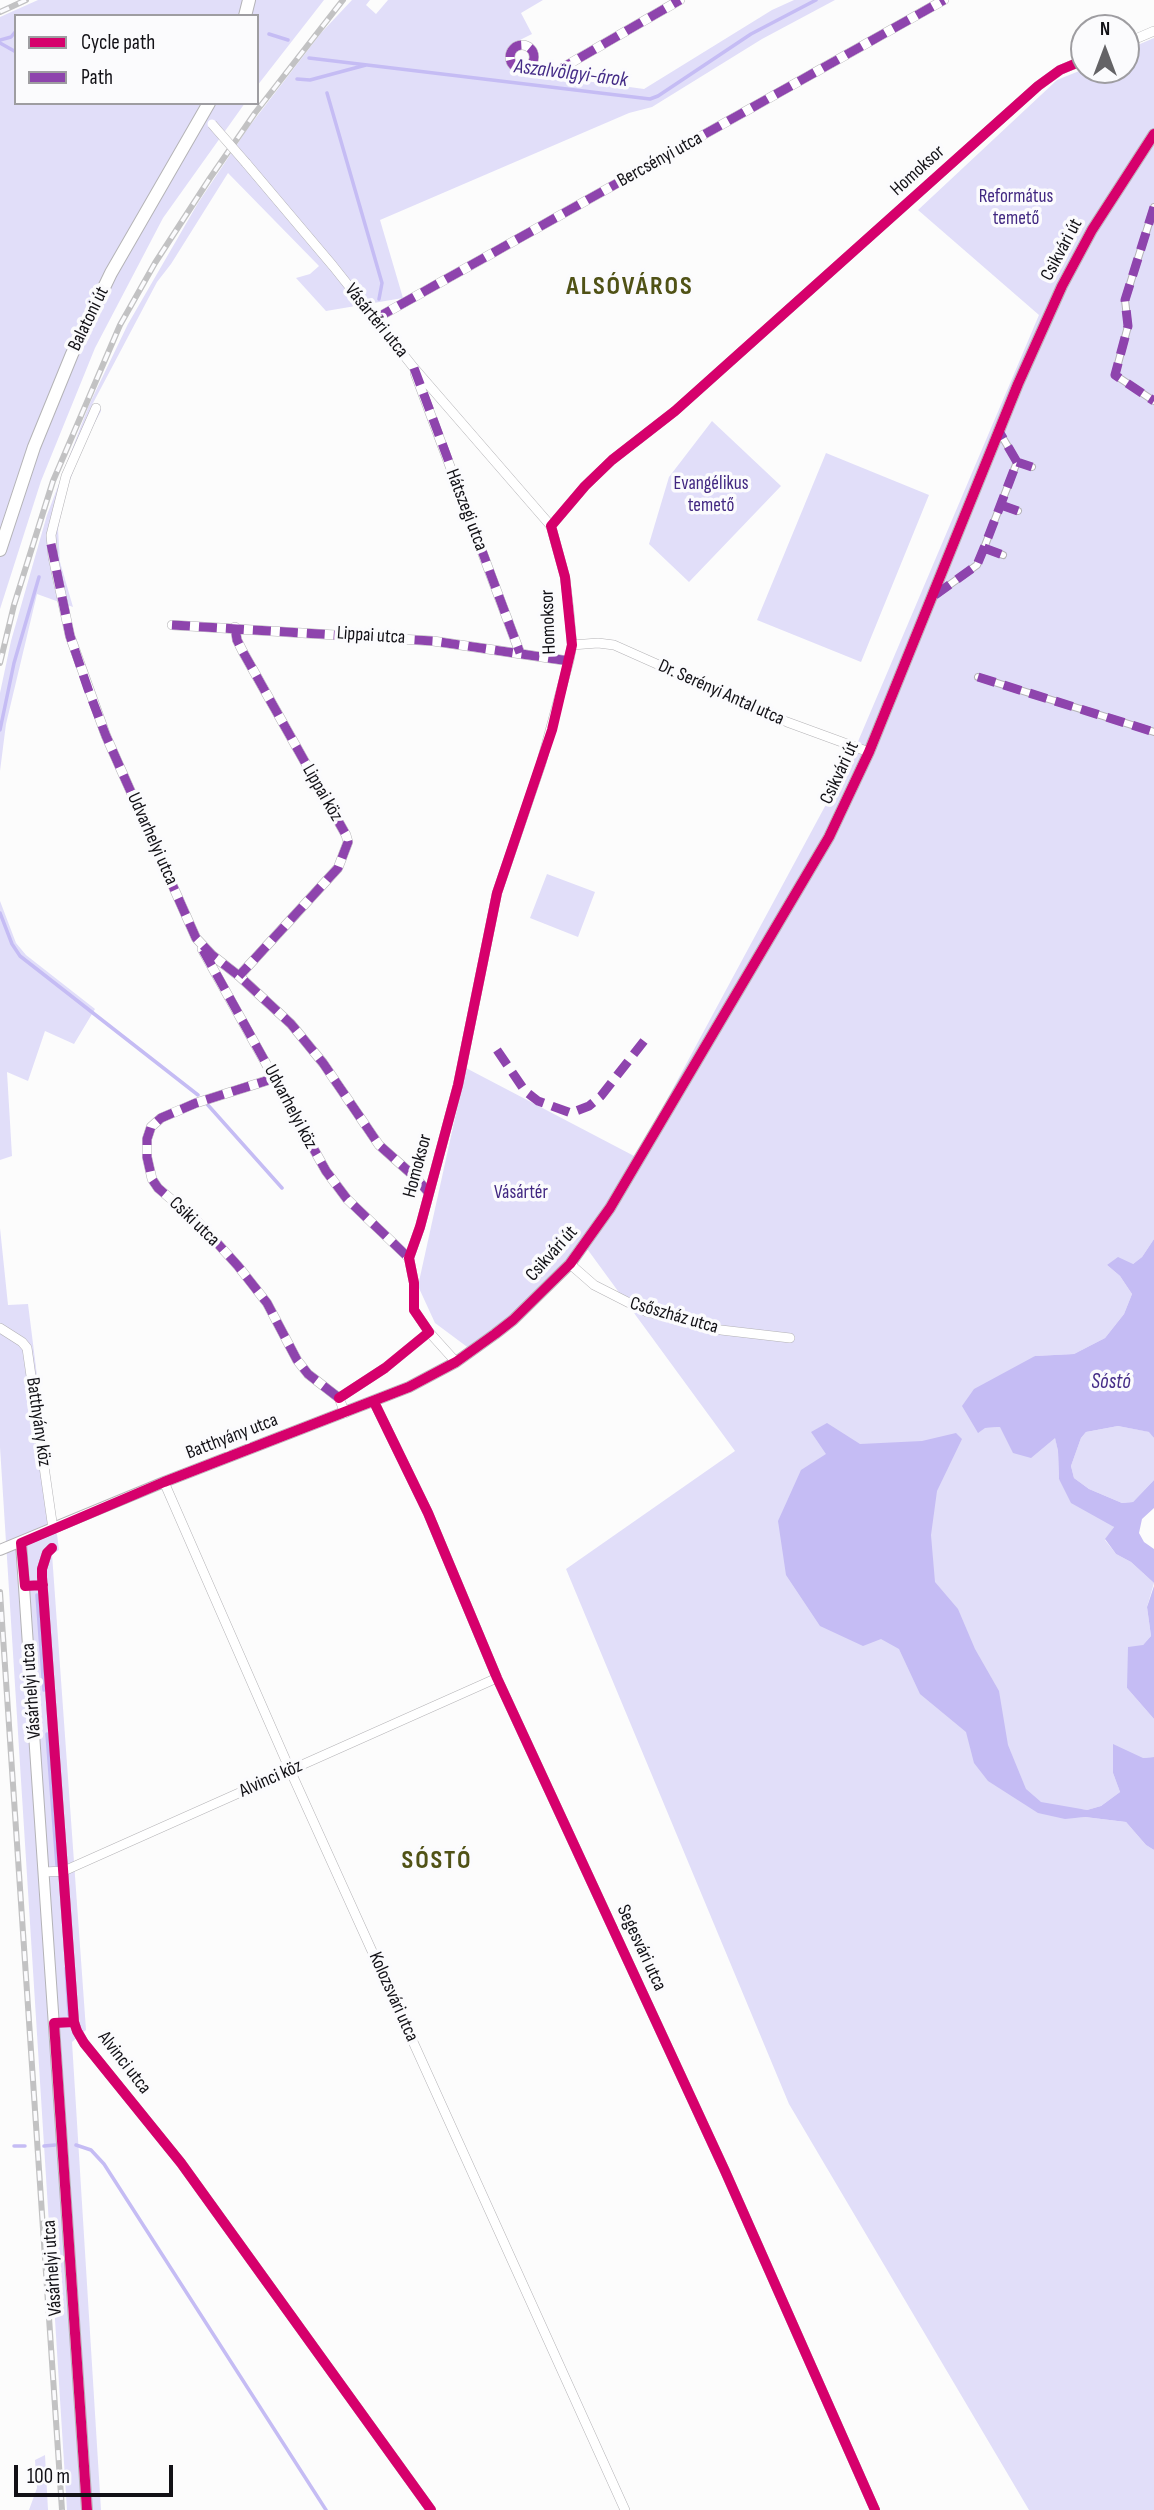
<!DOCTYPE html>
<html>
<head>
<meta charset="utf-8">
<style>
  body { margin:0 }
  #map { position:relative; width:1154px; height:2510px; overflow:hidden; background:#fcfcfc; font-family:"Sofia Sans Condensed",sans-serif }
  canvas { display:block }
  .legend { position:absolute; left:14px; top:14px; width:245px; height:91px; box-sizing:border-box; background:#fbfbfd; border:2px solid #9e9da1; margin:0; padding:9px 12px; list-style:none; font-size:21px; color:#121116 }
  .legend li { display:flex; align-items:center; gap:14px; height:35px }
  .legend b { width:35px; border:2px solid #9e9da1 }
  .north { position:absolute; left:1070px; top:14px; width:70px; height:70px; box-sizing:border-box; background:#fbfbfd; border:2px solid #9e9da1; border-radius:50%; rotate:0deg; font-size:19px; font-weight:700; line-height:28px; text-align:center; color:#121116 }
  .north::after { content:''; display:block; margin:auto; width:24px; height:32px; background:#646366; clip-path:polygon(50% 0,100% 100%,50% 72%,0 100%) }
  .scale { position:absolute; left:14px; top:2465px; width:159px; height:32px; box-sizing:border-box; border:4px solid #121116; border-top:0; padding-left:9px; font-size:21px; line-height:24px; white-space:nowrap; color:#121116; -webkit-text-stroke:5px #fbfbfd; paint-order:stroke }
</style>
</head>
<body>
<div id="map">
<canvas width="1154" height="2510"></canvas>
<ul class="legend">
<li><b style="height:9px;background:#d6006c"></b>Cycle path</li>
<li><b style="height:9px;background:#8e44ad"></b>Path</li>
</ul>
<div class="north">N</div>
<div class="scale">100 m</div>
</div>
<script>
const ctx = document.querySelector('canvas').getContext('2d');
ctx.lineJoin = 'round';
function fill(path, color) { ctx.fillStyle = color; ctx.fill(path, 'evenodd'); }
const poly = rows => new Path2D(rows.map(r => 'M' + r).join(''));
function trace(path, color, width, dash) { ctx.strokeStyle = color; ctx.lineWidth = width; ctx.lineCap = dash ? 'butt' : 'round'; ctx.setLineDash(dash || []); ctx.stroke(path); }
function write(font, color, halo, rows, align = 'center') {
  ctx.font = font + ' "Sofia Sans Condensed",sans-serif'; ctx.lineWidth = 7; ctx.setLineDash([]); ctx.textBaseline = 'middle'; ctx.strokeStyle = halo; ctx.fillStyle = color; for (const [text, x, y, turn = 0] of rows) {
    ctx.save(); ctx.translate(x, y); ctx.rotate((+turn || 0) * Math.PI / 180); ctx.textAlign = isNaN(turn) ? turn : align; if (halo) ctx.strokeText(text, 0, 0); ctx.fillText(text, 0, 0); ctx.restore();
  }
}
const green = poly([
  [38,0,324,0,257,86,257,16,16,16,16,103,245,103,163,218,95,348,41,481,0,609,0,17],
  [352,0,370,0,366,5,376,14,388,0,543,0,521,13,532,34,512,44,508,49,506,60,512,71,644,89,772,10,794,0,835,0,762,39,652,107,629,113,380,220,403,298,326,311,296,278,310,274,319,266,228,173,171,264,157,282,92,405,100,408,101,411,81,449,64,497,58,529,60,562,73,607,37,594,6,724,0,771,0,693,11,641,47,515,89,405,128,324,198,203,248,128,321,33],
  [1154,38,1154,1239,1142,1257,1133,1264,1107,1265,1120,1276,1132,1294,1124,1314,1105,1338,1074,1354,1035,1356,984,1428,1000,1427,1055,1437,1058,1451,1059,1479,1114,1527,1105,1540,1116,1554,1131,1562,1154,1583,1147,1607,1151,1636,1143,1645,1127,1688,1154,1719,1154,1757,1143,1758,1113,1773,1120,1792,1101,1806,1087,1810,1068,1808,1065,1818,1085,1817,1126,1822,1146,1845,1154,1850,1154,2510,1029,2510,789,2104,566,1569,735,1451,585,1246,474,1352,435,1323,418,1286,466,1068,636,1157,851,758,1039,315,918,210,1057,80,1084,69,1126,70,1126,50],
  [712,421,781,486,689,582,649,544,669,477],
  [826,453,929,495,861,662,757,620],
  [547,874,595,892,578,937,530,918],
  [0,901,16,943,26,955,95,1009,74,1044,45,1031,28,1081,7,1072,12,1156,0,1160],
  [0,1228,8,1305,28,1304,59,1550,52,1554,86,2030,72,2042,101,2510,67,2510,0,1447],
  [1118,1426,1150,1432,1154,1438,1154,1480,1133,1502,1122,1503,1089,1489,1074,1478,1071,1466,1081,1438,1086,1432],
  [45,2455,48,2510,29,2510,37,2488,35,2460]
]);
const water = poly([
  [1154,1239,1154,1438,1149,1432,1118,1426,1086,1432,1081,1438,1071,1466,1074,1478,1089,1489,1122,1503,1133,1502,1154,1480,1154,1476,1154,1508,1142,1519,1139,1533,1144,1542,1154,1549,1154,1583,1131,1562,1116,1554,1105,1539,1114,1527,1071,1503,1059,1479,1058,1451,1055,1438,1031,1458,1013,1453,1000,1427,985,1428,978,1433,962,1406,974,1389,1035,1356,1074,1354,1105,1338,1124,1314,1132,1294,1120,1276,1107,1265,1118,1257,1133,1264,1142,1257],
  [827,1423,860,1444,922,1441,956,1433,962,1439,937,1491,931,1535,935,1582,958,1609,975,1649,999,1691,1008,1745,1026,1789,1041,1802,1087,1810,1101,1806,1120,1792,1113,1773,1113,1744,1143,1758,1154,1757,1154,1850,1146,1845,1126,1822,1085,1817,1065,1819,1038,1813,988,1781,974,1763,966,1732,920,1694,899,1649,881,1639,863,1646,820,1626,786,1575,778,1521,801,1470,826,1454,811,1432],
  [1154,1586,1154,1719,1127,1688,1128,1647,1143,1645,1151,1636,1147,1607]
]);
const stream = poly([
  [269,34,288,40],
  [0,40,11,37,16,31],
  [0,43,16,52],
  [309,58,650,99,658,96,751,34,816,0],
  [297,79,310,80,366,65],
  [327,93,382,283,379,299],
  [0,730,14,663,39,577],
  [0,913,12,944,20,956,198,1095],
  [207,1104,282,1188],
  [37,1595,44,1690],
  [47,1734,57,1865],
  [66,1968,69,2015],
  [76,2145,91,2150,104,2164,326,2510],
  [14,2146,25,2146],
  [44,2146,55,2145]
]);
const pedestrian = poly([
  [1154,207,1125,300,1128,326,1115,375,1154,401],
  [1017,462,1032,467],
  [1001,505,1018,511],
  [984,548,1003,555],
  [934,596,977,565,984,548,1017,462,1000,433],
  [978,677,1154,732]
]);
const minor = poly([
  [1126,43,1154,31],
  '510 57a12 12 0 1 1 24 0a12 12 0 1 1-24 0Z',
  [531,65,542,72,555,72,680,0],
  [246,163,333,266,414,368,551,526],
  [375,319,944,0],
  [415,373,520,653],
  [96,408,66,476,51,535,53,557,70,636,106,736,196,938,212,955,239,976,291,1024,323,1063,379,1145,416,1178,429,1193],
  [551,526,585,486,612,460,675,411,1038,86,1060,70,1084,60],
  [172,625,433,641,569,661],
  [235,627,237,640,243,652,346,835,348,842,338,868,239,976],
  [572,645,598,643,614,645,787,722,869,752],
  [202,949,326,1171,347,1199,409,1258],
  [275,1078,196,1103,161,1118,151,1127,147,1139,147,1157,152,1179,158,1188,199,1223,238,1266,267,1303,297,1360,308,1374,339,1398,345,1413],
  [570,1264,594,1285,647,1312,721,1330,790,1338],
  [0,1328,22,1342,27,1348,53,1529],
  [456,1362,429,1332,414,1310,414,1283,409,1258,420,1227,458,1085,497,893,541,764,569,661,572,645,569,610,565,577,551,526],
  [339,1398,385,1368,429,1332],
  [374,1402,428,1513,497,1678,725,2171,875,2510],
  [164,1482,290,1770,625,2510],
  [52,1548,47,1553,42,1569,42,1577,74,2022,77,2031,84,2043,181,2163,431,2510],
  [44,1872,64,1871,75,1866,497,1678]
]);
const tertiary = poly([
  [21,1543,87,2510],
  [0,1550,164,1482,409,1387,456,1362,495,1334,513,1320,570,1264,610,1208,829,837,869,752,1018,384,1062,286,1092,230,1154,134]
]);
const secondary = poly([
  [245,16,249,0],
  [0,550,34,447,72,354,111,273,209,103]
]);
const rail = poly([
  [0,12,26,0],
  [0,663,14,605,53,481,120,325,155,263,210,178,255,113,343,0],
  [0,1592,62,2510]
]);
const minorBridge = poly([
  [212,124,246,163]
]);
const quiet = poly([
  '510 57a12 12 0 1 1 24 0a12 12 0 1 1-24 0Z',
  [531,65,542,72,555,72,680,0],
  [1154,207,1125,300,1128,326,1115,375,1154,401],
  [375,319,944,0],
  [414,368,520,653],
  [1017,462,1032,467],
  [1001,505,1018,511],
  [51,544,70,636,88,689,106,736,196,938,212,955,239,976,291,1024,323,1063,379,1145,416,1178,429,1193],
  [984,548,1003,555],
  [935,595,977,565,984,548,1017,462,1000,433],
  [172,625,433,641,569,661],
  [235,627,237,640,243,652,346,835,348,842,338,868,239,976],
  [978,677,1154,732],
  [203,950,326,1171,347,1199,409,1258],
  [497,1050,525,1091,538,1101,571,1113,589,1106,601,1096,644,1041],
  [275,1078,196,1103,161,1118,151,1127,147,1139,147,1157,152,1179,158,1188,199,1223,238,1266,267,1303,297,1360,308,1374,339,1398,341,1403]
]);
const cycleway = poly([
  [339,1398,385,1368,429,1332,414,1310,414,1283,409,1258,420,1227,458,1085,497,893,552,730,572,645,565,577,551,526,585,486,612,460,675,411,1038,86,1060,70,1084,60],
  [374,1402,428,1513,497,1678,725,2171,875,2510],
  [52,1548,47,1553,42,1569,42,1577,74,2022,77,2031,84,2043,181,2163,431,2510],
  [43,1585,25,1586,21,1543,164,1482,409,1387,456,1362,495,1334,513,1320,570,1264,610,1208,829,837,869,752,1018,384,1062,286,1092,230,1154,134],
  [74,2022,54,2023,87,2510]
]);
const streetNames = [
  ["Bercsényi utca",660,160,-29],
  ["Homoksor",918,171,-42],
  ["Csikvári út",1062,250,-62],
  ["Balatoni út",89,319,-64],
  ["Vásártéri utca",376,321,51],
  ["Hátszegi utca",466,510,69],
  ["Homoksor",549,622,-92],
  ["Lippai utca",371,636,4],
  ["Dr. Serényi Antal utca",721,693,24],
  ["Csikvári út",840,773,-65],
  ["Lippai köz",322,793,60],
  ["Udvarhelyi utca",152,839,66],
  ["Udvarhelyi köz",290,1107,62],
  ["Homoksor",418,1166,-75],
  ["Csiki utca",194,1222,44],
  ["Csikvári út",552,1254,-48],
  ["Csőszház utca",674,1316,16],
  ["Batthyány köz",38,1422,82],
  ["Batthyány utca",232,1437,-21],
  ["Vásárhelyi utca",32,1691,-94],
  ["Alvinci köz",271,1779,-24],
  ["Segesvári utca",641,1948,65],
  ["Kolozsvári utca",393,1997,66],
  ["Alvinci utca",124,2063,52],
  ["Vásárhelyi utca",53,2268,-94]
];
const parkNames = [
  ["Református",1016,197],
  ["temető",1016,219],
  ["Evangélikus",711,484],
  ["temető",711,506],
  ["Vásártér",521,1193]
];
const waterNames = [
  ["Aszalvölgyi-árok",571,74,7],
  ["Sóstó",1111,1383]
];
const districtNames = [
  ["ALSÓVÁROS",630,287],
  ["SÓSTÓ",437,1861]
];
fill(green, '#e1def9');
fill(water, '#c5bcf4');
trace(stream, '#c5bcf4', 3.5);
trace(pedestrian, '#b4b3b6', 8);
trace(minor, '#b4b3b6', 10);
trace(tertiary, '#b4b3b6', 12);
trace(secondary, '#b4b3b6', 14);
trace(pedestrian, '#fff', 6);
trace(minor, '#fff', 9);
trace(tertiary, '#fff', 10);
trace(secondary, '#fff', 12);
trace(rail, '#c2c2c3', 6);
trace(rail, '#fbfbfd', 3.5, [10]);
trace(minorBridge, '#b4b3b6', 10, []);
trace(minorBridge, '#fff', 9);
trace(quiet, '#8e44ad', 9, [18, 9]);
trace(cycleway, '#d6006c', 10);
write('19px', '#121116', '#fbfbfd', streetNames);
write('19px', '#412781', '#fbfbfd', parkNames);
write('italic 21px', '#452c87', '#fbfbfd', waterNames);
ctx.letterSpacing = '2px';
write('bold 26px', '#505216', '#fbfbfd', districtNames);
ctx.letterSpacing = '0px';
</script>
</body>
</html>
